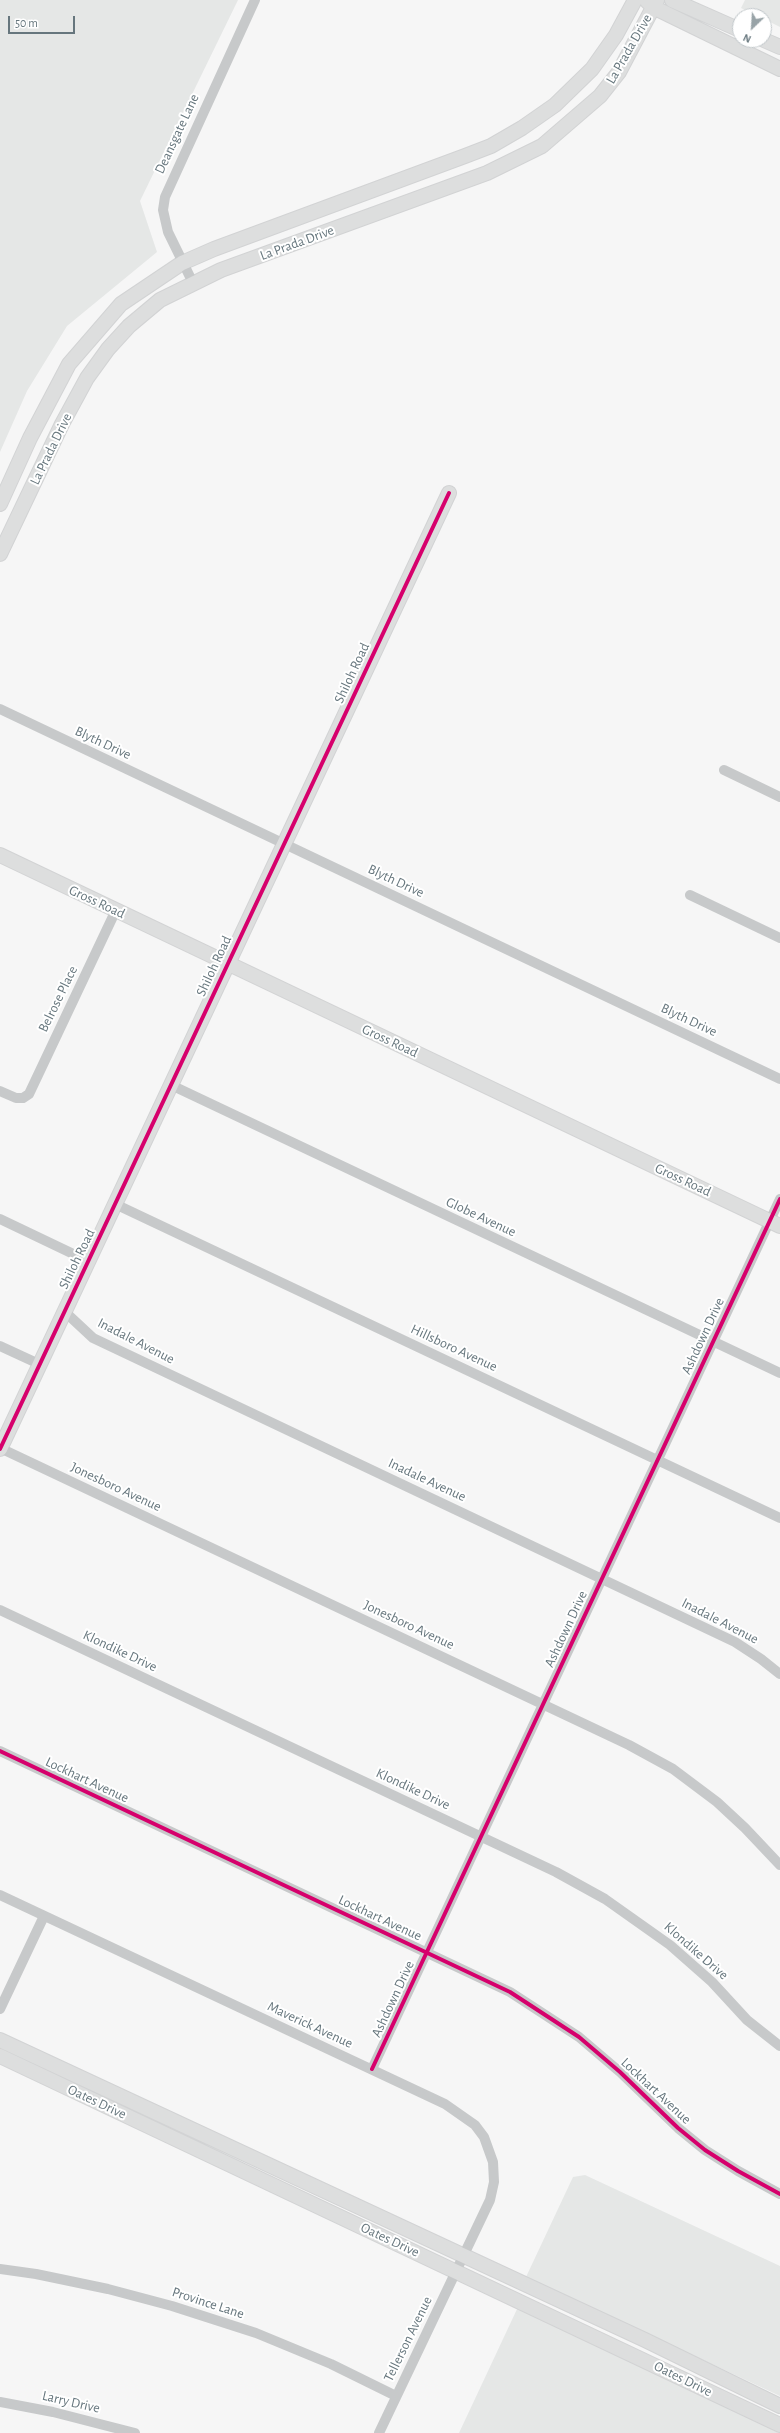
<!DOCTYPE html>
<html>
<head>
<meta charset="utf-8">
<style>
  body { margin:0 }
  #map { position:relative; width:780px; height:2433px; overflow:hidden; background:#f6f6f6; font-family:"Alegreya Sans",sans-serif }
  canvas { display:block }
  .north { position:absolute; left:732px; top:8px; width:40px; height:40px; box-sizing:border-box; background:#fff; border:1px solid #c2c8cb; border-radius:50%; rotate:205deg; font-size:11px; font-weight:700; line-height:16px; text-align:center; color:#66767d }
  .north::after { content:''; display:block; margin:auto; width:14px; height:18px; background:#98a3a7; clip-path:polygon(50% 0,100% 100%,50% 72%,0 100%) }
  .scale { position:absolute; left:8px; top:16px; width:67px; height:18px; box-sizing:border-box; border:2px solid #66767d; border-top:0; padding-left:5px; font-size:12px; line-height:14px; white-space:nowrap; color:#66767d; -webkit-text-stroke:3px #fff; paint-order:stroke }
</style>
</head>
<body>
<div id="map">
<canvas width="780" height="2433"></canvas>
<div class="north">N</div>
<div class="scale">50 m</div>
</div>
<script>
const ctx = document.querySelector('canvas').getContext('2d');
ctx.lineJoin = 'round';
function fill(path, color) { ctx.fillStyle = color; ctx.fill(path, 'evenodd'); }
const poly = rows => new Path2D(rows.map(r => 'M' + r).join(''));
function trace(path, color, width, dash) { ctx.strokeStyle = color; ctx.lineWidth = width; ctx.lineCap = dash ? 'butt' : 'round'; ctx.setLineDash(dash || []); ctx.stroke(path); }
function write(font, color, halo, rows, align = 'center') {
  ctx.font = font + ' "Alegreya Sans",sans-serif'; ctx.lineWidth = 4; ctx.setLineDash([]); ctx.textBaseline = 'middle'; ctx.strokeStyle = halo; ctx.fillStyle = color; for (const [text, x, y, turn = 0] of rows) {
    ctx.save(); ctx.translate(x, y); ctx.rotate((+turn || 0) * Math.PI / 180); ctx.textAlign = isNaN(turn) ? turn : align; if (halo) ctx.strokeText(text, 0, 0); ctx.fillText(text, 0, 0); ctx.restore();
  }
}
const built = poly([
  [0,0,238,0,140,201,157,252,67,326,27,391,0,452],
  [745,0,780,0,780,27,764,19,764,16,757,16,741,8],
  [585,2175,780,2266,780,2396,526,2277,573,2177],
  [518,2307,779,2433,459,2433]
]);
const street = poly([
  [193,283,168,232,163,210,165,197,255,0],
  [0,709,780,1079],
  [724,770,780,797],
  [690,895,780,938],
  [171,1085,780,1373],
  [0,1091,16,1098,23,1098,29,1094,116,910],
  [115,1204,780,1518],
  [0,1219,88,1261],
  [64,1311,93,1338,735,1642,761,1659,780,1674],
  [0,1346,39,1364],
  [0,1448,629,1745,673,1769,717,1802,745,1828,780,1865],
  [0,1610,556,1872,605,1899,670,1945,712,1982,747,2020,780,2046],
  [0,1751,510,1992,579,2037,620,2072,678,2128,705,2150,738,2171,780,2194],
  [0,1895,445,2104,475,2125,484,2137,493,2162,494,2182,490,2200,379,2433],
  [0,2009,44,1916],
  [372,2069,780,1199],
  [0,2269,36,2274,108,2289,172,2306,256,2333,331,2364,396,2396],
  [0,2402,53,2412,135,2433]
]);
const secondary = poly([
  [672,0,740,30],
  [647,1,653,7,780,69],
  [764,40,780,47],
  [0,504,30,438,69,364,121,304,182,263,214,249,465,156,491,146,522,128,555,105,592,69,616,35,635,0],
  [0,554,62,424,87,378,108,349,129,326,160,300,221,270,487,173,542,146,600,96,619,72,657,0],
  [0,855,780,1226],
  [0,1449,449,493],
  [0,2040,645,2340,780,2406],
  [0,2056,780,2425]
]);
const cycleway = poly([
  [0,1449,449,493],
  [0,1751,510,1992,579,2037,620,2072,678,2128,705,2150,738,2171,780,2194],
  [372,2069,780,1199]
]);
const streetNames = [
  ["La Prada Drive",629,49,-60],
  ["Deansgate Lane",177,134,-65],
  ["La Prada Drive",297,243,-20],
  ["La Prada Drive",51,449,-64],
  ["Shiloh Road",352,673,-65],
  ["Blyth Drive",103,743,25],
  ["Blyth Drive",396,881,25],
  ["Gross Road",97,902,25],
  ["Shiloh Road",214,966,-65],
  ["Belrose Place",58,999,-64],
  ["Blyth Drive",689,1020,25],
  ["Gross Road",390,1041,25],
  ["Gross Road",683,1180,25],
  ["Globe Avenue",481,1217,25],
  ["Shiloh Road",77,1259,-64],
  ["Ashdown Drive",703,1336,-65],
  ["Inadale Avenue",136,1341,27],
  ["Hillsboro Avenue",454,1348,25],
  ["Inadale Avenue",427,1480,25],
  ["Jonesboro Avenue",116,1487,25],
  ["Inadale Avenue",720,1621,27],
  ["Jonesboro Avenue",409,1625,25],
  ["Ashdown Drive",566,1629,-65],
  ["Klondike Drive",120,1651,25],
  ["Lockhart Avenue",87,1780,25],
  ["Klondike Drive",413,1789,25],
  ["Lockhart Avenue",380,1918,25],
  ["Klondike Drive",696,1951,41],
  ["Ashdown Drive",393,1999,-65],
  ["Maverick Avenue",310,2025,25],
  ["Lockhart Avenue",656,2091,43],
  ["Oates Drive",97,2102,25],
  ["Oates Drive",390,2240,25],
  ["Province Lane",208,2303,18],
  ["Tellerson Avenue",408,2339,-64],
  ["Oates Drive",683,2379,26],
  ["Larry Drive",71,2402,13]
];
fill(built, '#e5e7e6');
trace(secondary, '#d2d3d4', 16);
trace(street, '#c7c9ca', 10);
trace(secondary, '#dddede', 14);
trace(cycleway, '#d6006c', 4);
write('14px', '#66767d', '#fff', streetNames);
</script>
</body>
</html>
